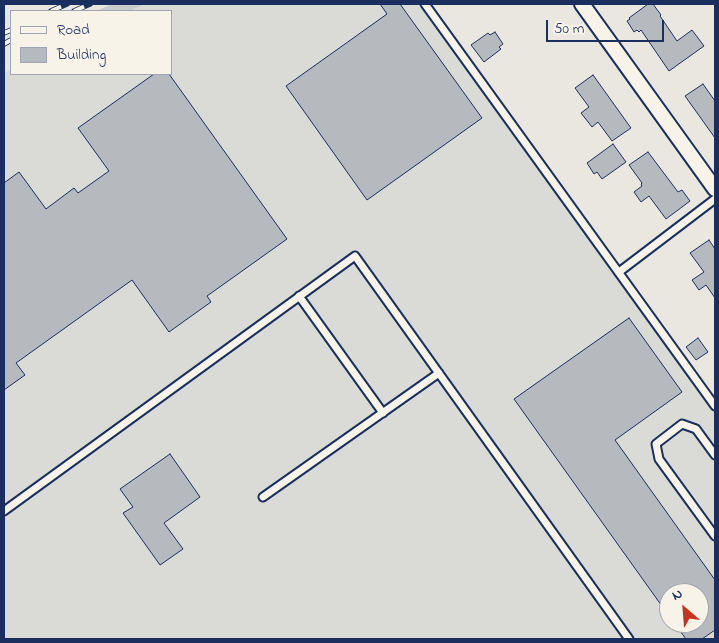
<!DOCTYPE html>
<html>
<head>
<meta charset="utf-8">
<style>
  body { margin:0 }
  #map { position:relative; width:719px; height:643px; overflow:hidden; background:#eae7e0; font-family:"Indie Flower",sans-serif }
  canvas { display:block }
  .frame { position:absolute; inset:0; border:5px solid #1b2f5e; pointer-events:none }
  .legend { position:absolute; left:10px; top:10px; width:162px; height:65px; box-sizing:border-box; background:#f7f3e8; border:1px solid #9fa5b1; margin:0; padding:6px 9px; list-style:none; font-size:15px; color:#1b2f5e }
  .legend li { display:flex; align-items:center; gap:10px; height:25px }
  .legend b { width:25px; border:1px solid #9fa5b1 }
  .north { position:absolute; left:659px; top:583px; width:50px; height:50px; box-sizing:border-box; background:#f7f3e8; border:1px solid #9fa5b1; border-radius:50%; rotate:333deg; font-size:14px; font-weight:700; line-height:20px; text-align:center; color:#1b2f5e }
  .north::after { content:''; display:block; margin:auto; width:18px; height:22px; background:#c8321e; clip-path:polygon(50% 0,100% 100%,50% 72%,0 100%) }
  .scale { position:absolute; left:546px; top:20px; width:118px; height:22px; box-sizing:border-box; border:2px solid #1b2f5e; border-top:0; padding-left:6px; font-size:15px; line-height:18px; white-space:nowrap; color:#1b2f5e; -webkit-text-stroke:4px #f7f3e8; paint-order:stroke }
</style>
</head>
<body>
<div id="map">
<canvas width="719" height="643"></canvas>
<div class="frame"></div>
<ul class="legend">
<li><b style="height:6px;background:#f7f3e8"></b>Road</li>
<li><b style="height:14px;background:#b6babf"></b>Building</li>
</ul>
<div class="north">N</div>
<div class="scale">50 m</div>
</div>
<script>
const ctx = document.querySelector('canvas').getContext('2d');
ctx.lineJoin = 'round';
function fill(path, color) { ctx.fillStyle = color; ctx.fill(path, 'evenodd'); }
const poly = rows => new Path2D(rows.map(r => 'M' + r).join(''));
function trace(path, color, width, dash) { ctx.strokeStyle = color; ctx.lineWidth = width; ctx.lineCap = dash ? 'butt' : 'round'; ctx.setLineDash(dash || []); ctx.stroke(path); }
const built = poly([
  [145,4,427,4,715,406,715,639,4,639,4,73,11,69,11,74,171,74,171,11,130,11],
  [669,593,699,593,699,623,669,623]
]);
const green = poly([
  [112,4,145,4,130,11,96,11]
]);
const building = poly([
  [380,4,400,4,482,118,367,200,286,86,387,14,380,4],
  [648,4,653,4,661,15,660,16,677,41,692,30,704,46,669,71,641,30,639,32,637,30,634,32,627,21,630,19,629,18,648,4],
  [495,32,503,44,499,47,501,49,484,62,471,45,488,33,490,35,495,32],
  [154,74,169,74,287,239,207,296,211,302,169,332,132,280,16,363,25,375,4,390,4,183,19,172,46,209,74,188,78,193,109,171,78,128,154,74],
  [593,75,631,128,612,141,598,122,592,127,581,113,589,107,575,88,593,75],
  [703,84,715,101,715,138,685,96,703,84],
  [613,144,626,162,602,179,597,172,594,174,587,163,613,144],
  [648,152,678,192,682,190,690,201,666,219,649,196,641,202,634,192,642,186,641,184,642,183,629,165,648,152],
  [709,240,715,249,715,298,706,285,699,290,692,280,704,272,690,253,709,240],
  [629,318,682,392,615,440,715,580,715,630,702,639,686,639,674,623,699,623,699,593,669,593,669,616,514,399,629,318],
  [698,338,708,352,696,360,686,347,698,338],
  [170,454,200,497,164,523,183,549,160,565,123,513,133,507,120,489,170,454]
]);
const lane = poly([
  [425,4,715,406],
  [619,272,715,199],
  [299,296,383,413],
  [715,455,696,429,682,424,656,444,659,459,715,536],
  [263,497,439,373],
  [4,511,355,256,629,639]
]);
const street = poly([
  [582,4,715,189]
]);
const rail = poly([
  [51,11,67,4],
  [74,11,90,4],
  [4,33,11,30],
  [4,44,11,40]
]);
fill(built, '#dadad6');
fill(green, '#cbcccd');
fill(building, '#b6babf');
trace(building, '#1b2f5e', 1);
trace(lane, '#1b2f5e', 11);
trace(street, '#1b2f5e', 18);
trace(lane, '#f7f3e8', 7);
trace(street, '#f7f3e8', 14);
trace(rail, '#1b2f5e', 5.5);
trace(rail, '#f7f3e8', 4, [11]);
</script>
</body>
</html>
